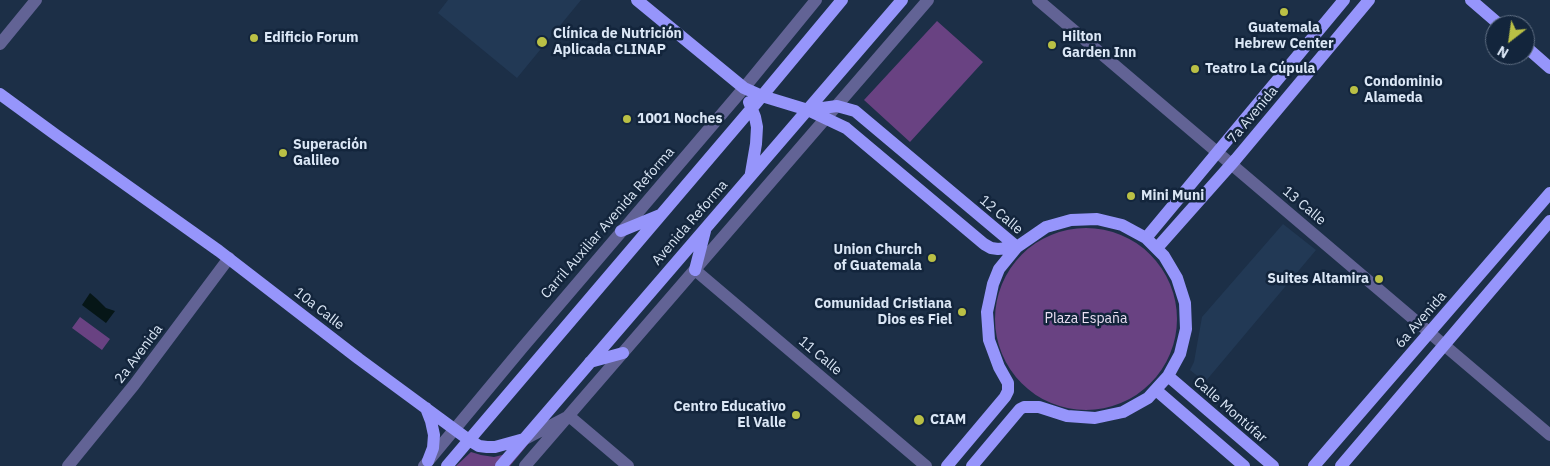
<!DOCTYPE html>
<html>
<head>
<meta charset="utf-8">
<style>
  body { margin:0 }
  #map { position:relative; width:1550px; height:466px; overflow:hidden; background:#1c2f47; font-family:"IBM Plex Sans",sans-serif }
  canvas { display:block }
  .north { position:absolute; left:1485px; top:15px; width:50px; height:50px; box-sizing:border-box; background:#13253c; border:1px solid #637286; border-radius:50%; rotate:210deg; font-size:14px; font-weight:700; line-height:20px; text-align:center; color:#dae6f5 }
  .north::after { content:''; display:block; margin:auto; width:18px; height:22px; background:#bac045; clip-path:polygon(50% 0,100% 100%,50% 72%,0 100%) }
</style>
</head>
<body>
<div id="map">
<canvas width="1550" height="466"></canvas>
<div class="north">N</div>
</div>
<script>
const ctx = document.querySelector('canvas').getContext('2d');
ctx.lineJoin = 'round';
function fill(path, color) { ctx.fillStyle = color; ctx.fill(path, 'evenodd'); }
const poly = rows => new Path2D(rows.map(r => 'M' + r).join(''));
function trace(path, color, width, dash) { ctx.strokeStyle = color; ctx.lineWidth = width; ctx.lineCap = dash ? 'butt' : 'round'; ctx.setLineDash(dash || []); ctx.stroke(path); }
function write(font, color, halo, rows, align = 'center') {
  ctx.font = font + ' "IBM Plex Sans",sans-serif'; ctx.lineWidth = 5; ctx.setLineDash([]); ctx.textBaseline = 'middle'; ctx.strokeStyle = halo; ctx.fillStyle = color; for (const [text, x, y, turn = 0] of rows) {
    ctx.save(); ctx.translate(x, y); ctx.rotate((+turn || 0) * Math.PI / 180); ctx.textAlign = isNaN(turn) ? turn : align; if (halo) ctx.strokeText(text, 0, 0); ctx.fillText(text, 0, 0); ctx.restore();
  }
}
const built = poly([
  [448,0,581,0,517,78,438,13],
  [1283,224,1316,250,1205,382,1190,370,1194,362,1202,317]
]);
const green = poly([
  [937,21,983,62,910,142,864,100],
  '995 319a91 91 0 1 1 182 0a91 91 0 1 1-182 0Z',
  [80,317,110,339,102,350,72,328],
  [529,443,510,466,456,466,471,452,481,455,494,457,510,453]
]);
const water = poly([
  [90,293,97,299,106,308,115,311,106,323,82,305]
]);
const minor = poly([
  [1038,0,1550,435],
  [0,44,36,0],
  [695,270,926,466],
  [525,439,569,416,628,466],
  [68,466,134,385,229,258],
  [424,466,523,347,744,88,816,0],
  [525,466,928,0]
]);
const major = poly([
  [637,0,744,88,762,96,808,110,846,128,984,244,991,248,998,249,1017,247],
  [1471,0,1500,25],
  [1525,46,1550,68],
  [0,94,56,135,219,251,359,359,469,440,479,446,487,447,495,447,524,439],
  [749,102,755,117,757,127,756,144,751,173],
  [808,110,837,106,855,111,1017,247],
  [621,231,660,215],
  [1146,238,1344,0],
  [1157,248,1236,159,1369,0],
  [695,270,705,231],
  [590,362,623,353],
  [1168,376,1273,466],
  [1156,390,1244,466],
  [426,408,431,421,434,435,433,448,428,461],
  [447,466,752,108,842,0],
  [501,466,902,0],
  [947,466,1005,397,1008,391,1008,383,999,367,989,340,987,312,993,284,999,269,1017,247,1046,227,1071,220,1097,219,1122,225,1146,238,1164,256,1177,278,1185,303,1186,329,1180,354,1168,376,1148,398,1123,412,1095,418,1067,416,1039,407,1024,407,1020,409,972,466],
  [1314,466,1550,193],
  [1341,466,1550,221]
]);
const markers = [
  [1284,12,5,"#bac045"],
  [254,38,5,"#bac045"],
  [542,42,6,"#bac045"],
  [1052,45,5,"#bac045"],
  [1195,69,5,"#bac045"],
  [1354,90,5,"#bac045"],
  [627,119,5,"#bac045"],
  [283,153,5,"#bac045"],
  [1131,196,5,"#bac045"],
  [932,258,5,"#bac045"],
  [1379,279,5,"#bac045"],
  [962,312,5,"#bac045"],
  [796,415,5,"#bac045"],
  [919,420,6,"#bac045"]
];
const poiNames = [
  ["Guatemala",1284,28,"center"],
  ["Hebrew Center",1284,44,"center"],
  ["Clínica de Nutrición",553,34],
  ["Aplicada CLINAP",553,50],
  ["Hilton",1062,37],
  ["Garden Inn",1062,53],
  ["Edificio Forum",264,38],
  ["Teatro La Cúpula",1205,69],
  ["Condominio",1364,82],
  ["Alameda",1364,98],
  ["1001 Noches",637,119],
  ["Superación",293,145],
  ["Galileo",293,161],
  ["Mini Muni",1141,196],
  ["Union Church",922,250,"right"],
  ["of Guatemala",922,266,"right"],
  ["Suites Altamira",1369,279,"right"],
  ["Comunidad Cristiana",952,304,"right"],
  ["Dios es Fiel",952,320,"right"],
  ["Centro Educativo",786,407,"right"],
  ["El Valle",786,423,"right"],
  ["CIAM",930,420]
];
const streetNames = [
  ["7a Avenida",1253,115,-50],
  ["13 Calle",1304,206,40],
  ["12 Calle",1001,215,40],
  ["Carril Auxiliar Avenida Reforma",608,223,-49],
  ["Avenida Reforma",690,223,-49],
  ["10a Calle",319,309,38],
  ["6a Avenida",1421,320,-49],
  ["2a Avenida",139,354,-53],
  ["11 Calle",820,356,40],
  ["Calle Montúfar",1230,410,41]
];
const parkNames = [
  ["Plaza España",1086,319]
];
fill(built, '#223955');
fill(green, '#694282');
fill(water, '#061617');
trace(minor, '#626395', 12);
trace(major, '#9695fb', 12);
for (const [x, y, r, color] of markers) { const dot = new Path2D(); dot.arc(x, y, r, 0, 2 * Math.PI); ctx.fillStyle = color; ctx.fill(dot); trace(dot, '#13253c', 2); }
write('bold 14px', '#dae6f5', '#13253c', poiNames, 'left');
write('14px', '#dae6f5', '#13253c', streetNames);
write('14px', '#ebe0f3', '#13253c', parkNames);
</script>
</body>
</html>
